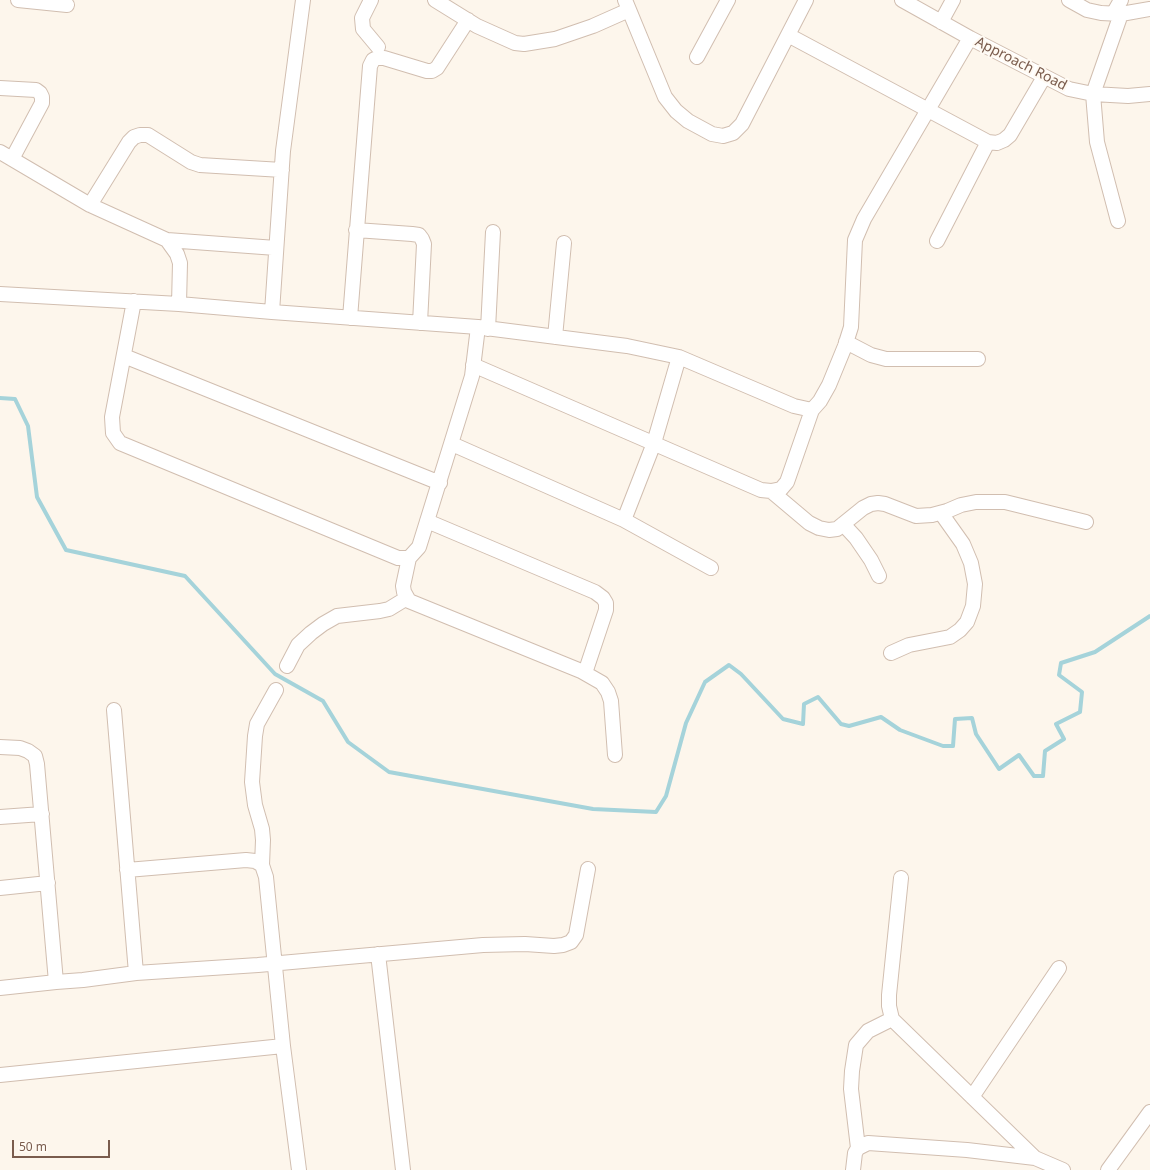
<!DOCTYPE html>
<html>
<head>
<meta charset="utf-8">
<style>
  body { margin:0 }
  #map { position:relative; width:1150px; height:1170px; overflow:hidden; background:#fdf6ec; font-family:"Noto Sans",sans-serif }
  canvas { display:block }
  .scale { position:absolute; left:12px; top:1140px; width:98px; height:18px; box-sizing:border-box; border:2px solid #7a5c4d; border-top:0; padding-left:5px; font-size:12px; line-height:14px; white-space:nowrap; color:#7a5c4d; -webkit-text-stroke:3px #fffaf3; paint-order:stroke }
</style>
</head>
<body>
<div id="map">
<canvas width="1150" height="1170"></canvas>
<div class="scale">50 m</div>
</div>
<script>
const ctx = document.querySelector('canvas').getContext('2d');
ctx.lineJoin = 'round';
const poly = rows => new Path2D(rows.map(r => 'M' + r).join(''));
function trace(path, color, width, dash) { ctx.strokeStyle = color; ctx.lineWidth = width; ctx.lineCap = dash ? 'butt' : 'round'; ctx.setLineDash(dash || []); ctx.stroke(path); }
function write(font, color, halo, rows, align = 'center') {
  ctx.font = font + ' "Noto Sans",sans-serif'; ctx.lineWidth = 4; ctx.setLineDash([]); ctx.textBaseline = 'middle'; ctx.strokeStyle = halo; ctx.fillStyle = color; for (const [text, x, y, turn = 0] of rows) {
    ctx.save(); ctx.translate(x, y); ctx.rotate((+turn || 0) * Math.PI / 180); ctx.textAlign = isNaN(turn) ? turn : align; if (halo) ctx.strokeText(text, 0, 0); ctx.fillText(text, 0, 0); ctx.restore();
  }
}
const stream = poly([
  [0,398,15,399,28,426,37,497,66,550,185,576,275,674,323,701,348,742,389,772,593,809,656,812,666,796,686,723,705,682,729,665,741,674,783,719,803,724,804,704,818,697,841,724,849,726,881,717,900,730,943,746,953,746,955,719,972,718,976,734,999,769,1019,755,1034,776,1043,776,1045,751,1064,739,1056,724,1080,712,1082,692,1059,675,1061,663,1095,652,1150,616]
]);
const minor = poly([
  [18,0,67,5],
  [371,0,362,18,363,29,378,47],
  [435,0,477,26,515,43,524,44,555,39,593,26,629,10],
  [625,0,665,97,676,111,688,121,712,134,723,136,733,133,742,124,806,0],
  [902,0,970,38,1069,89,1093,94,1128,96,1150,94],
  [1069,0,1087,10,1101,13,1121,14,1150,9],
  [1113,14,1121,0],
  [941,22,953,0],
  [788,35,988,142,997,143,1004,140,1010,135,1044,77],
  [697,57,728,0],
  [0,88,36,90,40,93,42,97,42,103,12,159],
  [0,152,90,205,167,240,177,254,180,263,179,304],
  [90,205,129,142,134,137,140,135,148,135,191,162,200,165,282,170],
  [1118,221,1097,142,1093,94,1121,14],
  [356,230,412,234,419,235,422,239,424,244,420,323],
  [167,240,276,248],
  [937,241,988,142],
  [0,294,179,304,272,312,478,327,627,346,679,357,794,406,812,410],
  [134,301,112,417,113,433,120,443,398,558,409,558,419,547,472,376,478,327],
  [272,312,283,151,303,0],
  [350,318,370,66,373,60,377,58,384,58,427,71,432,71,437,68,468,20],
  [488,329,493,232],
  [555,337,564,243],
  [846,342,871,355,886,359,978,359],
  [124,356,440,483],
  [473,365,761,490,771,491,781,489,787,482,812,410,820,401,829,385,845,346,851,327,855,240,864,219,970,38],
  [452,444,624,520,711,568],
  [771,491,809,523,819,528,829,530,837,529,863,508,871,504,878,503,885,504,916,516,932,515,947,511,961,505,976,502,1005,502,1086,522],
  [624,520,654,443,679,357],
  [427,521,595,592,603,598,606,603,606,610,585,673],
  [843,524,856,538,871,560,879,576],
  [409,558,403,586,404,592,409,601,581,671,602,683,608,692,611,701,615,755],
  [891,653,909,645,950,637,960,630,967,622,973,606,975,584,971,563,963,544,941,513],
  [287,666,298,645,311,633,323,624,337,616,380,611,389,609,407,598],
  [114,710,136,973],
  [0,747,20,748,28,751,35,756,37,764,56,982],
  [0,817,42,814],
  [262,865,263,840,262,829,255,805,252,782,255,736,257,724,276,690],
  [127,870,246,860,255,861,262,865,266,877,283,1046,299,1170],
  [901,878,889,995,889,1006,892,1019,1035,1158],
  [0,888,48,883],
  [378,954,403,1170],
  [0,988,56,982,83,980,136,973,258,965,483,945,525,944,554,946,563,945,571,942,576,935,588,869],
  [0,1075,283,1046],
  [972,1097,1059,968],
  [858,1148,851,1089,852,1071,856,1045,868,1031,892,1019],
  [853,1170,855,1153,858,1148,868,1143,967,1150,1035,1158,1063,1170],
  [1108,1170,1150,1112]
]);
const streetNames = [
  ["Approach Road",1021,64,27]
];
trace(stream, '#a5d3da', 4);
trace(minor, '#d1beb0', 16);
trace(minor, '#fff', 14);
write('14px', '#7a5c4d', '#fffaf3', streetNames);
</script>
</body>
</html>
